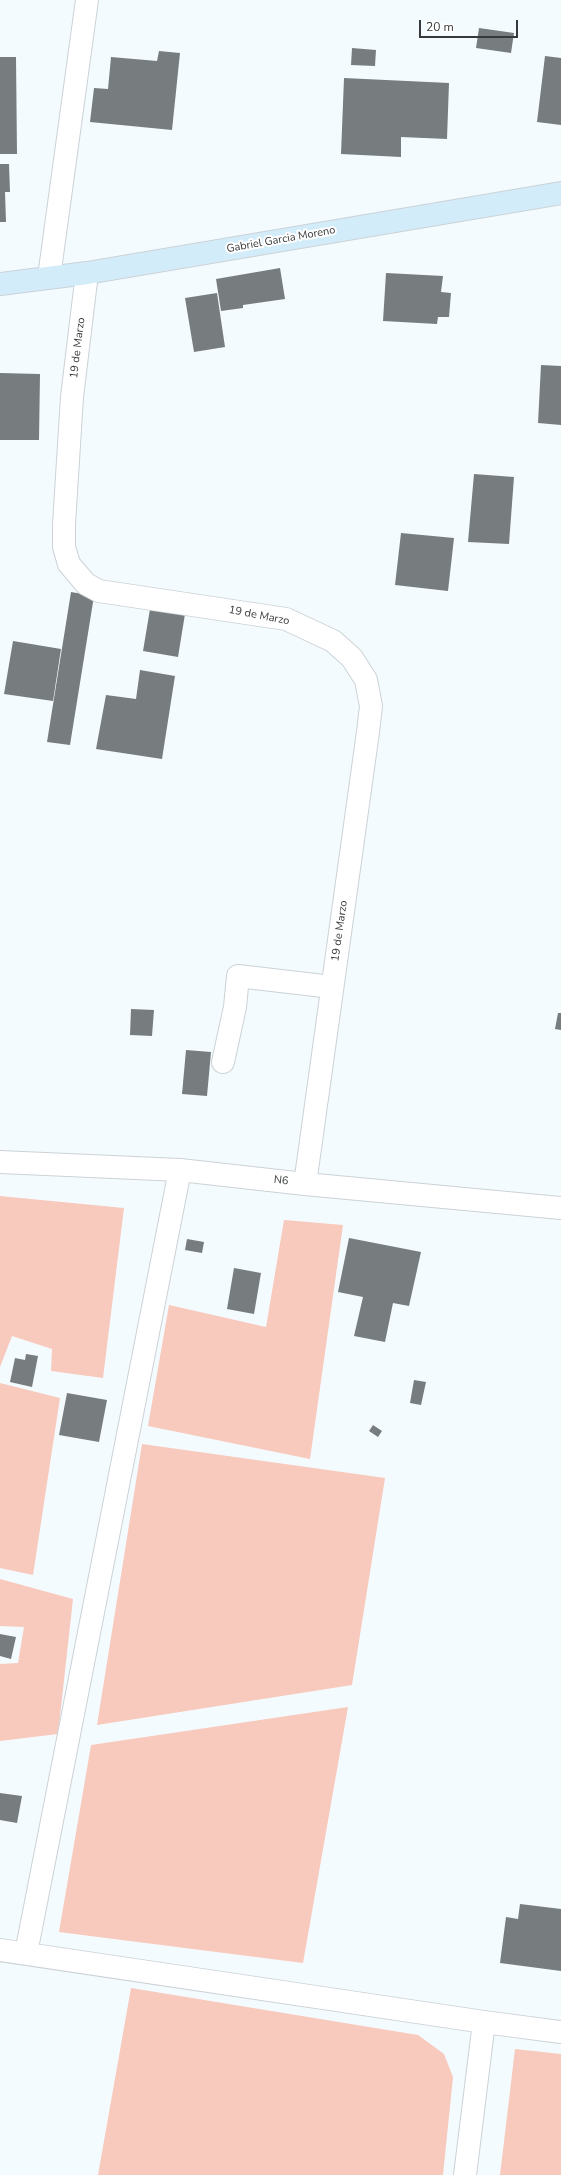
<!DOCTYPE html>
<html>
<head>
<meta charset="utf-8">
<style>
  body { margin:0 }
  #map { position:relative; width:561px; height:2175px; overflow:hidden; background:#f4fbfe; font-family:"Nunito Sans",sans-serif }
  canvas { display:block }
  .scale { position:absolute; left:419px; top:20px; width:99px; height:18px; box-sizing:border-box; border:2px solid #363839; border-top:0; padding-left:5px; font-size:12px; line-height:14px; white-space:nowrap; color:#363839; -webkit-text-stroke:3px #fff; paint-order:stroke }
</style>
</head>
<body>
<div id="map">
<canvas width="561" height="2175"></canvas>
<div class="scale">20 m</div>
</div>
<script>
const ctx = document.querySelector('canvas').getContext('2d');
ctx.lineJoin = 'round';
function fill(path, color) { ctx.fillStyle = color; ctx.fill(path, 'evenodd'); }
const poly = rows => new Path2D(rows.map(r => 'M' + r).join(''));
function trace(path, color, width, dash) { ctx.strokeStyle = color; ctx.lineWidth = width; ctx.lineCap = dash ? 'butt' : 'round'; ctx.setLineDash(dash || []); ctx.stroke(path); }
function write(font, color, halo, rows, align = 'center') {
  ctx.font = font + ' "Nunito Sans",sans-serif'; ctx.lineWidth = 4; ctx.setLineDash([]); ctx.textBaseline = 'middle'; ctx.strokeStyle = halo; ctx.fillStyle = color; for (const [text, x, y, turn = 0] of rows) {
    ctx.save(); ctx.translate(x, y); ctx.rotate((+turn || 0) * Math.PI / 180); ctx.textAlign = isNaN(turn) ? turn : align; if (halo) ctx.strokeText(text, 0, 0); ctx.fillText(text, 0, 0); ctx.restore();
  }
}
const green = poly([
  [0,1196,124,1208,103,1378,51,1371,52,1349,12,1336,0,1367],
  [284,1220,343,1225,310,1459,148,1426,169,1305,266,1327],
  [0,1383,60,1398,33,1575,0,1568],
  [142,1444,385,1478,352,1685,97,1725],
  [0,1579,73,1599,58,1734,0,1741,0,1664,18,1663,24,1627,0,1626],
  [348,1707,303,1963,59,1932,91,1745],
  [131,1988,418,2035,444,2054,453,2077,443,2175,98,2175],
  [515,2049,561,2054,561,2175,500,2175]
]);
const building = poly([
  [479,28,514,33,511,53,476,48],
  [352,48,376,50,375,66,351,65],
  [159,51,180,53,172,130,90,122,94,88,108,89,111,57,157,61],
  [545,56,561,58,561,125,537,122],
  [0,57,16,57,17,154,0,154],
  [344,78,449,83,447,139,401,137,401,157,341,154],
  [0,164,9,164,10,192,5,192,6,222,0,222],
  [280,268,285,299,243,305,243,308,221,311,216,279],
  [386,273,443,276,441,292,451,293,449,317,438,317,437,324,383,321],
  [217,293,225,347,194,352,185,298],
  [541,365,561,366,561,425,538,423],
  [0,373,40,374,39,440,0,440],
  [474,474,514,477,509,544,468,542],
  [401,533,454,538,448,591,395,585],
  [71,592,94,596,70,745,47,742],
  [150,609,185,614,178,657,143,651],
  [13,641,61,649,53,701,4,694],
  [140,670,175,676,162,759,96,749,106,695,136,699],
  [131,1009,154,1010,152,1036,130,1035],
  [558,1013,561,1013,561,1030,555,1029],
  [186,1050,211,1052,207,1096,182,1094],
  [349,1238,421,1252,409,1306,393,1303,385,1342,354,1336,363,1297,338,1292],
  [187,1239,204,1242,202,1253,185,1250],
  [234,1268,261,1273,254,1314,227,1309],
  [26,1354,38,1356,32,1387,10,1382,15,1358,25,1360],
  [414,1380,426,1382,421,1405,410,1403],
  [67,1393,107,1400,99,1442,59,1435],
  [373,1425,382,1431,378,1437,369,1431],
  [0,1634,16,1637,11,1659,0,1656],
  [0,1793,22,1796,17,1823,0,1820],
  [520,1904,561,1909,561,1971,500,1963,506,1917,518,1919]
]);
const street = poly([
  [87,273,72,397,64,524,64,547,69,564,86,584,99,591,286,619,333,641,352,658,366,680,371,706,368,732,305,1184],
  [49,277,87,0],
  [223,1062,235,1007,238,976,332,987],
  [0,1162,180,1170,305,1184,561,1208],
  [0,1950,484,2022,561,2032],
  [26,1953,180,1170],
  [465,2175,484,2022]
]);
const secondary = poly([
  [0,284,87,273,561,193]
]);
const streetNames = [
  ["Gabriel Garcia Moreno",281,240,-10],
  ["19 de Marzo",78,348,-83],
  ["19 de Marzo",259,616,11],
  ["19 de Marzo",340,931,-82],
  ["N6",281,1181,6]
];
fill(green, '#f8c9bd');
fill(building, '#777c7f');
trace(street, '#ccd2d6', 24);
trace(secondary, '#ccd2d6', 24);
trace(street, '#fff', 22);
trace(secondary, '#d3ecfa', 22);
write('11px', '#363839', '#fff', streetNames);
</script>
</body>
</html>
